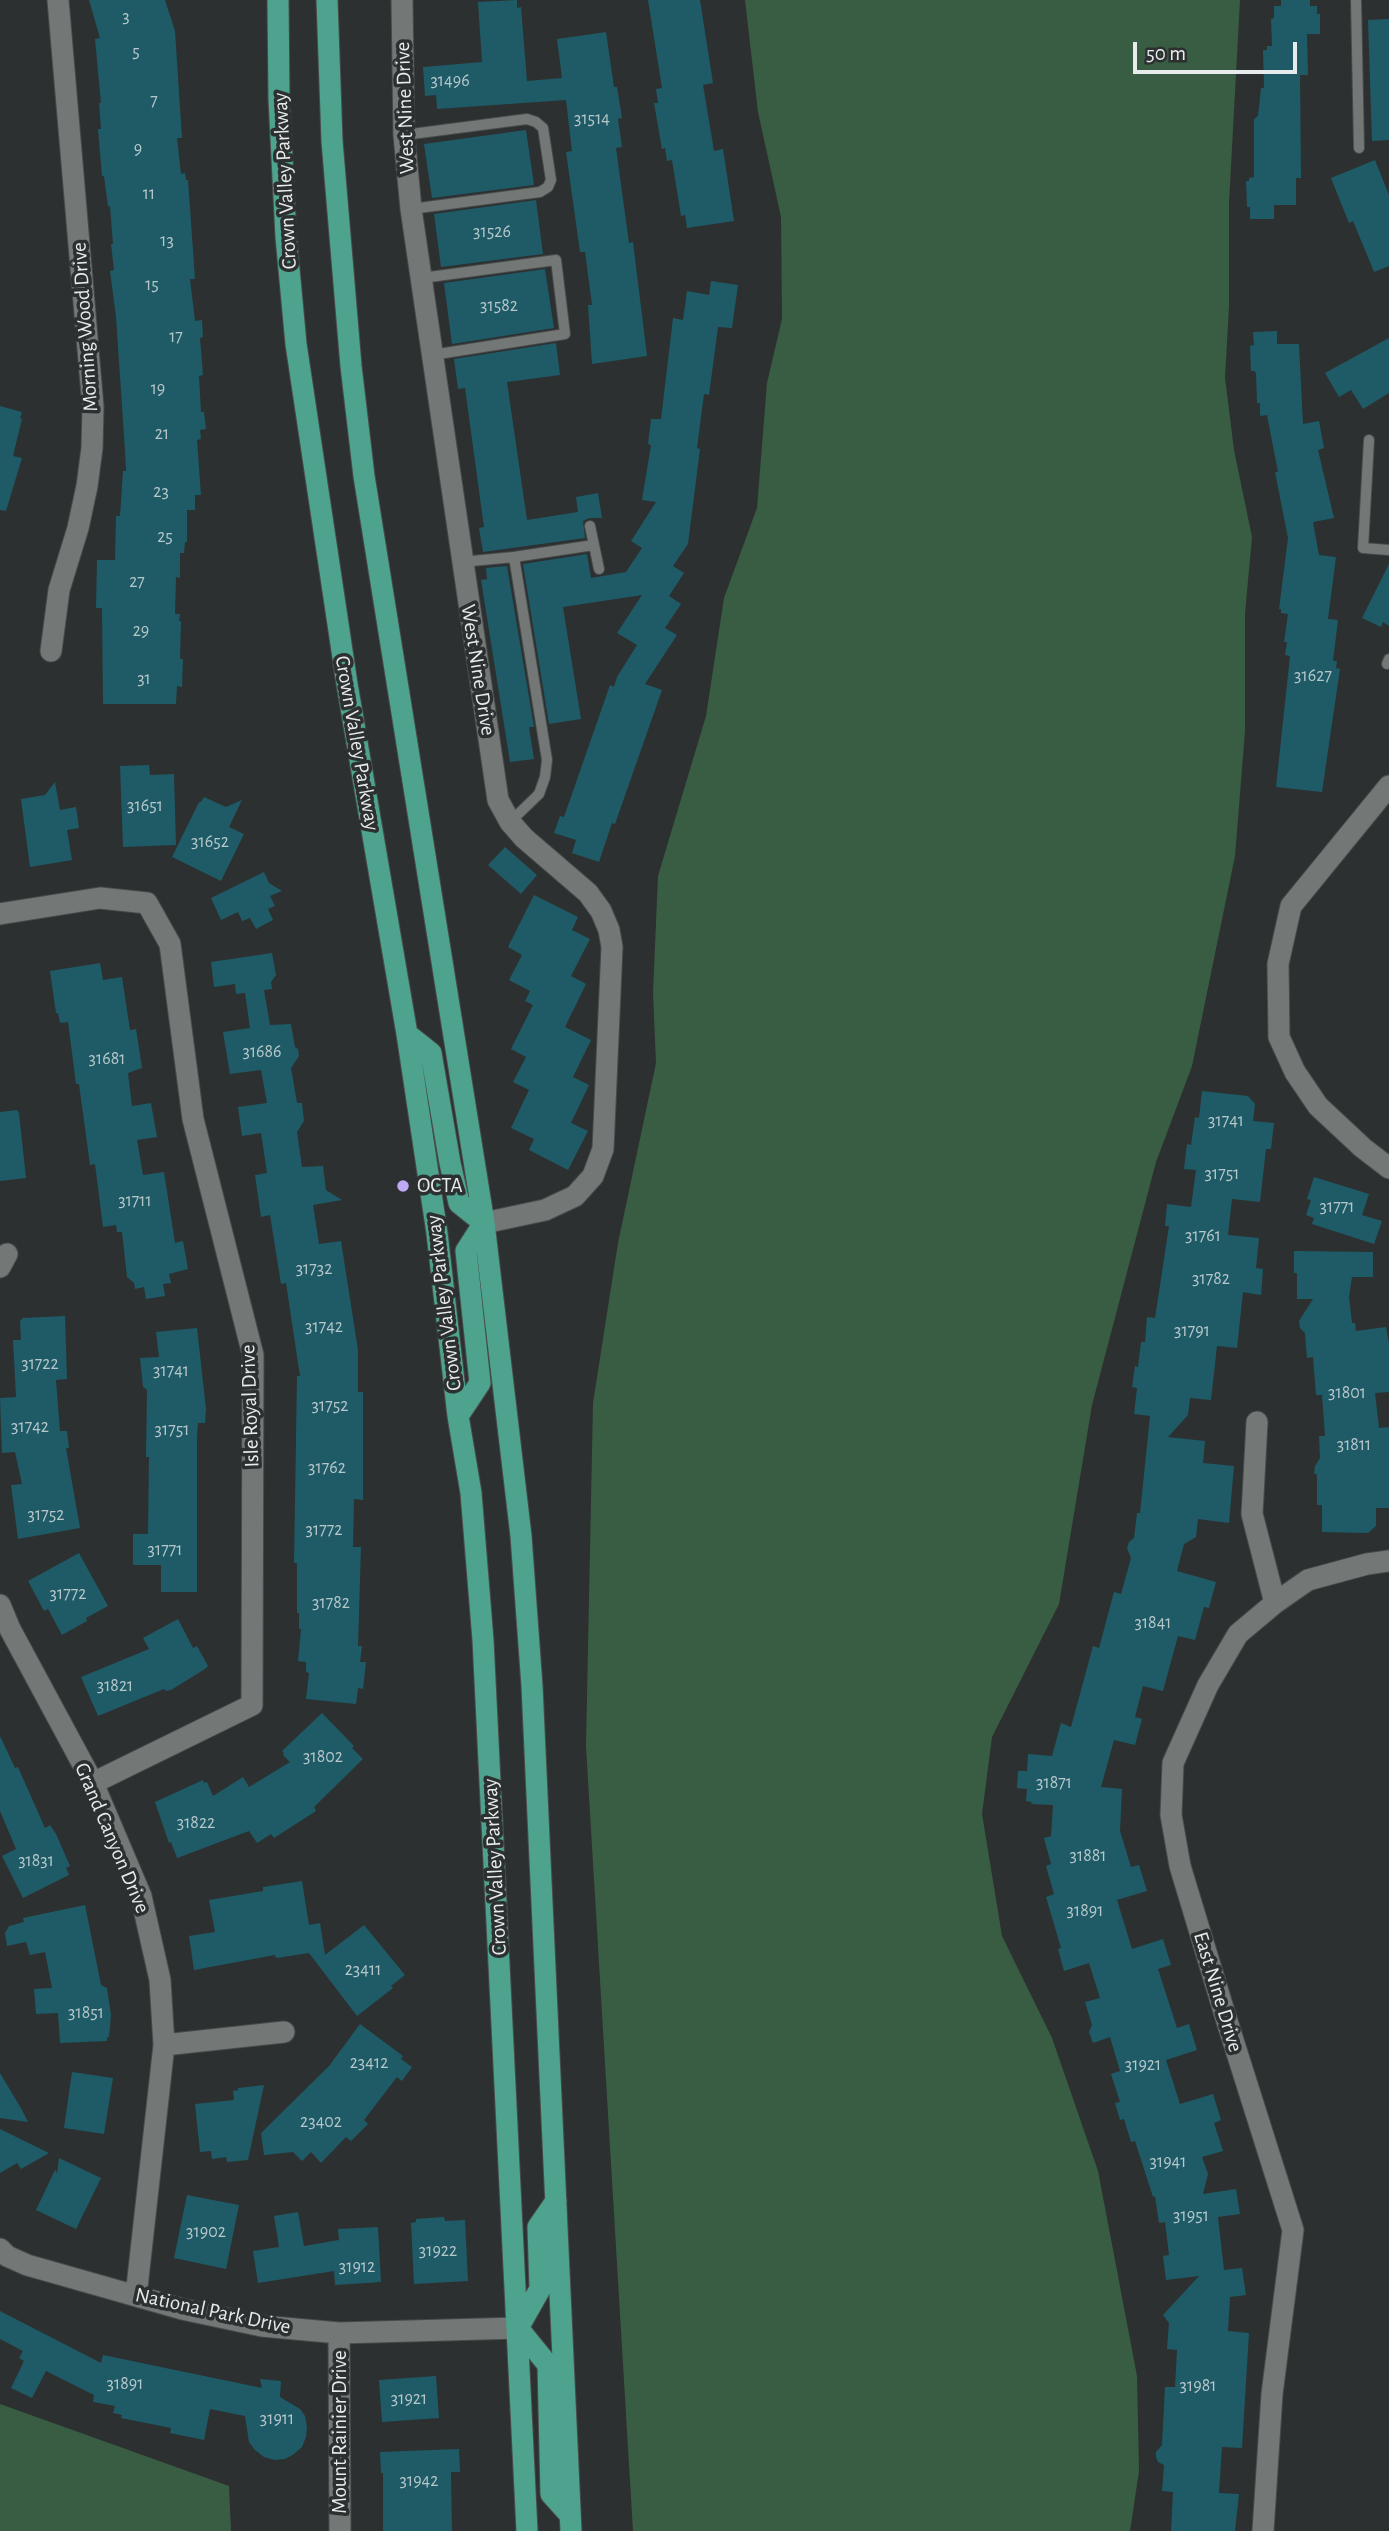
<!DOCTYPE html>
<html>
<head>
<meta charset="utf-8">
<style>
  body { margin:0 }
  #map { position:relative; width:1389px; height:2531px; overflow:hidden; background:#2d3030; font-family:"Alegreya Sans",sans-serif }
  canvas { display:block }
  .scale { position:absolute; left:1133px; top:42px; width:164px; height:32px; box-sizing:border-box; border:4px solid #e8ebeb; border-top:0; padding-left:9px; font-size:21px; line-height:24px; white-space:nowrap; color:#e8ebeb; -webkit-text-stroke:5px #2d3030; paint-order:stroke }
</style>
</head>
<body>
<div id="map">
<canvas width="1389" height="2531"></canvas>
<div class="scale">50 m</div>
</div>
<script>
const ctx = document.querySelector('canvas').getContext('2d');
ctx.lineJoin = 'round';
function fill(path, color) { ctx.fillStyle = color; ctx.fill(path, 'evenodd'); }
const poly = rows => new Path2D(rows.map(r => 'M' + r).join(''));
function trace(path, color, width, dash) { ctx.strokeStyle = color; ctx.lineWidth = width; ctx.lineCap = dash ? 'butt' : 'round'; ctx.setLineDash(dash || []); ctx.stroke(path); }
function write(font, color, halo, rows, align = 'center') {
  ctx.font = font + ' "Alegreya Sans",sans-serif'; ctx.lineWidth = 7; ctx.setLineDash([]); ctx.textBaseline = 'middle'; ctx.strokeStyle = halo; ctx.fillStyle = color; for (const [text, x, y, turn = 0] of rows) {
    ctx.save(); ctx.translate(x, y); ctx.rotate((+turn || 0) * Math.PI / 180); ctx.textAlign = isNaN(turn) ? turn : align; if (halo) ctx.strokeText(text, 0, 0); ctx.fillText(text, 0, 0); ctx.restore();
  }
}
const green = poly([
  [745,0,1240,0,1229,203,1229,306,1225,378,1234,450,1252,537,1245,613,1245,731,1235,856,1192,1066,1156,1162,1092,1405,1059,1604,992,1737,982,1814,1002,1936,1052,2038,1098,2171,1137,2376,1139,2471,1130,2531,633,2531,586,1746,593,1403,618,1243,656,1063,653,993,658,876,706,716,724,598,757,508,767,383,782,319,781,217,758,112],
  [0,2404,229,2486,231,2531,0,2531]
]);
const building = poly([
  [89,0,165,0,175,31,182,138,177,138,181,174,185,173,186,180,188,180,195,279,190,279,195,321,202,320,203,337,200,338,203,375,199,376,201,412,204,412,206,429,200,430,201,439,197,440,201,495,195,495,195,510,187,510,187,542,185,542,184,553,180,553,180,578,176,577,175,614,180,614,179,621,181,621,180,659,183,659,182,687,177,686,176,704,103,704,102,608,96,608,97,560,115,560,116,516,120,516,123,471,126,471,125,451,116,317,110,271,114,270,111,244,113,244,110,206,108,206,104,176,102,176,98,129,101,129,99,103,101,103,95,39,100,38],
  [517,0,517,8,521,7,527,81,562,78,557,39,606,32,614,87,617,87,622,118,618,119,622,147,616,148,629,243,633,242,647,356,592,364,588,305,592,305,585,252,580,252,566,152,572,151,566,100,437,109,436,95,425,96,423,67,482,62,478,2],
  [648,0,700,0,713,83,703,85,714,151,723,149,734,221,687,228,685,215,681,216,672,160,667,161,665,148,662,149,654,103,658,103,656,89,662,88],
  [1281,0,1310,0,1310,6,1317,6,1317,14,1320,14,1320,34,1307,34,1308,75,1300,75,1301,178,1296,178,1296,205,1274,205,1274,219,1250,219,1250,207,1247,207,1246,181,1249,181,1249,178,1254,177,1254,119,1258,116,1261,88,1264,88,1263,50,1267,50,1267,46,1272,46,1271,19,1274,18,1274,6,1281,6],
  [1389,19,1389,140,1372,141,1368,20],
  [526,130,534,185,432,198,424,144],
  [1375,160,1389,195,1389,266,1374,272,1353,221,1349,223,1331,178],
  [536,200,543,254,441,267,434,214],
  [545,269,554,328,452,344,444,283],
  [711,281,738,285,732,328,718,327,709,395,704,394,697,448,700,449,688,544,673,566,684,573,669,596,681,604,665,628,677,635,645,684,662,690,615,824,612,823,599,862,572,853,576,840,554,833,560,816,564,817,610,685,614,687,617,677,637,645,617,633,642,595,563,607,581,719,549,724,523,564,587,554,591,578,626,572,642,548,631,541,656,502,642,500,651,445,648,444,651,419,661,419,673,318,683,320,687,291,709,295],
  [1277,331,1277,344,1299,344,1303,424,1319,421,1324,448,1318,450,1334,518,1313,522,1319,555,1336,557,1328,619,1338,620,1333,661,1337,661,1336,668,1340,669,1322,792,1276,787,1290,656,1285,655,1287,642,1284,642,1288,614,1281,613,1281,609,1279,609,1288,538,1275,472,1278,472,1267,415,1260,416,1260,403,1257,403,1256,374,1255,371,1251,371,1250,346,1254,345,1253,332],
  [1389,338,1389,393,1363,409,1351,390,1339,397,1325,373],
  [556,343,560,375,507,382,527,520,578,512,576,497,598,493,602,518,589,518,583,521,585,538,483,552,479,528,484,527,465,388,458,389,454,359],
  [0,406,22,412,20,418,22,419,13,456,22,458,6,511,0,510],
  [1389,564,1389,626,1383,622,1381,627,1362,618],
  [507,566,534,727,529,727,534,759,510,762,481,580,487,579,486,568],
  [149,765,150,775,174,774,176,845,123,847,120,766],
  [55,782,60,810,76,807,79,828,67,830,72,860,30,867,21,799,45,795],
  [204,797,226,807,242,800,229,827,244,834,221,881,172,857,199,802,201,802],
  [505,847,537,875,521,894,488,865],
  [264,872,269,883,282,891,270,896,275,906,268,909,273,920,256,929,250,918,242,921,238,912,221,920,211,898],
  [534,895,578,917,572,930,590,939,571,976,586,984,565,1027,591,1040,573,1077,589,1085,571,1123,588,1131,568,1170,529,1150,534,1139,511,1128,529,1090,513,1082,526,1057,511,1049,533,1005,525,1001,530,991,509,980,522,955,508,947],
  [272,953,276,975,271,982,272,989,264,990,270,1025,291,1024,295,1047,298,1049,299,1056,291,1068,297,1103,302,1103,304,1121,297,1132,302,1167,323,1166,326,1190,342,1200,313,1205,319,1244,341,1241,358,1350,358,1392,363,1392,363,1500,354,1499,353,1547,361,1547,358,1646,362,1646,360,1662,366,1662,363,1689,358,1688,356,1704,306,1699,309,1673,306,1672,306,1662,298,1661,301,1629,299,1629,299,1613,297,1613,297,1563,294,1563,297,1376,300,1376,286,1283,281,1284,270,1215,261,1217,255,1175,267,1173,261,1133,242,1136,238,1107,267,1103,261,1070,230,1074,223,1032,250,1028,245,993,236,994,235,984,214,987,211,962],
  [100,963,103,980,122,977,130,1030,136,1029,142,1068,128,1073,132,1106,151,1103,157,1137,137,1140,143,1175,164,1172,175,1243,183,1241,188,1269,169,1274,171,1283,163,1284,165,1296,146,1299,144,1287,135,1289,134,1283,127,1277,122,1232,117,1232,116,1225,103,1227,95,1164,90,1165,79,1084,76,1084,68,1022,60,1023,58,1013,56,1013,50,971],
  [1202,1091,1248,1096,1255,1104,1253,1121,1274,1123,1271,1149,1266,1149,1260,1202,1232,1199,1228,1235,1259,1238,1256,1268,1263,1269,1261,1295,1243,1292,1237,1348,1217,1346,1211,1400,1190,1398,1188,1415,1168,1437,1205,1441,1203,1463,1234,1466,1229,1523,1198,1519,1196,1537,1184,1544,1177,1571,1216,1582,1209,1608,1204,1607,1195,1640,1178,1636,1163,1691,1143,1686,1135,1717,1142,1719,1135,1745,1114,1740,1101,1787,1122,1789,1120,1831,1131,1867,1139,1865,1147,1891,1117,1900,1132,1949,1163,1939,1171,1965,1158,1969,1177,2028,1189,2024,1197,2050,1166,2060,1180,2104,1213,2094,1221,2120,1214,2123,1223,2151,1202,2157,1208,2174,1203,2194,1236,2189,1240,2214,1218,2217,1224,2270,1242,2268,1246,2295,1230,2297,1228,2331,1249,2333,1242,2448,1222,2447,1219,2493,1239,2494,1235,2531,1171,2531,1173,2492,1162,2491,1164,2465,1158,2462,1156,2457,1156,2452,1162,2445,1165,2387,1175,2387,1177,2350,1167,2349,1169,2323,1163,2315,1199,2276,1166,2280,1163,2256,1169,2255,1165,2222,1159,2223,1155,2196,1153,2197,1135,2141,1131,2142,1124,2119,1120,2120,1115,2103,1120,2102,1111,2074,1120,2071,1110,2037,1093,2043,1089,2032,1092,2025,1085,2002,1100,1998,1089,1963,1064,1971,1058,1949,1061,1948,1046,1897,1054,1894,1046,1866,1051,1864,1044,1838,1051,1836,1053,1805,1031,1804,1032,1802,1026,1801,1027,1789,1017,1788,1018,1771,1027,1771,1028,1754,1052,1756,1061,1723,1071,1727,1093,1646,1099,1648,1114,1592,1121,1594,1131,1558,1127,1548,1129,1542,1134,1538,1137,1513,1140,1513,1150,1416,1134,1414,1137,1388,1132,1387,1135,1366,1138,1367,1141,1342,1145,1342,1147,1317,1155,1318,1169,1226,1165,1226,1167,1204,1191,1207,1196,1170,1184,1169,1187,1144,1191,1145,1195,1117,1199,1118],
  [17,1110,19,1113,26,1178,0,1181,0,1112],
  [1314,1177,1369,1194,1362,1215,1382,1221,1374,1244,1312,1224,1314,1218,1306,1215,1311,1200,1307,1199],
  [1294,1251,1373,1252,1373,1277,1352,1277,1349,1297,1352,1323,1355,1323,1356,1331,1386,1327,1389,1343,1389,1392,1375,1393,1379,1428,1389,1427,1389,1508,1376,1508,1376,1526,1368,1533,1322,1532,1322,1505,1317,1505,1317,1475,1314,1473,1315,1466,1320,1458,1319,1436,1325,1436,1322,1395,1316,1395,1313,1357,1307,1358,1305,1333,1300,1328,1299,1321,1313,1299,1297,1299,1297,1273,1294,1273],
  [65,1316,67,1379,56,1380,60,1431,67,1431,69,1448,66,1448,80,1528,18,1539,11,1485,22,1484,15,1452,2,1453,0,1398,16,1397,13,1340,21,1340,20,1321,23,1318],
  [197,1328,206,1409,205,1423,198,1423,197,1438,197,1592,161,1592,161,1565,133,1565,133,1534,148,1534,149,1457,146,1457,147,1390,143,1387,140,1358,159,1357,156,1332],
  [79,1553,108,1606,86,1618,87,1621,62,1635,48,1609,44,1611,28,1581],
  [178,1619,193,1648,197,1646,208,1666,205,1669,171,1690,166,1691,164,1689,98,1716,81,1677,149,1649,143,1638],
  [322,1713,354,1746,352,1748,363,1759,314,1807,316,1811,274,1838,271,1834,257,1843,249,1831,177,1858,171,1842,169,1843,155,1802,203,1780,204,1783,207,1782,213,1796,243,1777,249,1787,290,1762,283,1755,284,1753,282,1751],
  [0,1736,15,1768,18,1767,45,1828,50,1825,56,1834,70,1866,66,1868,69,1875,23,1898,2,1856,16,1849,0,1811],
  [302,1881,309,1925,320,1923,325,1955,364,1925,405,1975,391,1986,393,1988,357,2016,309,1953,276,1958,275,1955,194,1970,189,1936,215,1932,209,1900,263,1891,263,1887],
  [85,1905,101,1985,107,1988,111,2015,109,2037,107,2037,107,2041,60,2043,58,2013,36,2014,34,1989,52,1988,45,1952,30,1955,26,1942,7,1946,5,1933,9,1926,24,1922,23,1918],
  [360,2024,403,2056,401,2059,412,2067,402,2081,397,2077,364,2120,368,2124,351,2141,346,2137,321,2163,311,2152,302,2161,293,2152,264,2155,261,2133,329,2066],
  [72,2072,113,2078,104,2134,64,2128],
  [0,2073,22,2110,28,2122,0,2118],
  [264,2085,248,2160,227,2162,226,2157,212,2159,211,2151,200,2152,195,2104,234,2100,233,2091,238,2090,238,2088],
  [0,2129,49,2153,21,2169,17,2163,0,2173],
  [59,2158,101,2178,76,2229,36,2210,55,2170,57,2173],
  [187,2195,239,2205,226,2269,174,2258],
  [298,2212,304,2246,339,2240,338,2229,378,2227,381,2282,335,2285,334,2271,258,2283,253,2251,279,2247,274,2216],
  [444,2217,445,2221,465,2220,468,2281,414,2284,411,2223,416,2222,416,2219],
  [0,2311,101,2363,103,2355,262,2388,260,2379,281,2381,280,2397,300,2409,305,2416,307,2427,306,2437,302,2447,294,2454,285,2459,274,2460,264,2457,255,2450,249,2442,245,2416,210,2409,204,2440,170,2433,171,2428,121,2418,122,2415,113,2413,115,2406,93,2402,94,2395,46,2371,32,2398,11,2388,24,2361,19,2358,23,2351,0,2339],
  [436,2376,439,2418,382,2422,379,2380],
  [459,2449,460,2472,451,2472,452,2531,383,2531,383,2473,381,2473,380,2452]
]);
const lane = poly([
  [1356,0,1359,148],
  [404,135,527,119,536,122,543,128,551,180,548,187,540,192,411,209],
  [422,278,556,260,565,334,432,355],
  [1369,440,1363,548,1389,550],
  [590,526,594,545],
  [514,557,594,545,599,569],
  [461,562,514,557,547,760,545,777,539,794,510,822],
  [1387,664,1389,659]
]);
const street = poly([
  [402,0,404,135,411,209,498,800,510,822,524,838,588,893,601,911,609,930,612,947,603,1149,593,1176,575,1196,545,1210,484,1223],
  [51,651,59,590,78,528,87,486,92,448,93,407,58,0],
  [1389,786,1291,906,1278,964,1279,1037,1295,1072,1318,1106,1363,1148,1389,1168],
  [0,914,100,898,147,903,170,944,193,1119,253,1355,252,1705,93,1783],
  [0,1267,7,1254],
  [1257,1422,1252,1514,1275,1603],
  [0,1605,10,1629,93,1783,141,1896,160,1980,164,2045,136,2296],
  [164,2045,284,2032],
  [0,2249,7,2256,27,2265,182,2309,262,2326,339,2333,518,2328],
  [339,2333,340,2531],
  [1263,2531,1272,2394,1293,2230,1226,2018,1180,1866,1171,1815,1173,1763,1208,1685,1238,1634,1275,1603,1308,1580,1367,1564,1389,1561]
]);
const primary = poly([
  [278,0,279,99,286,237,296,344,347,684,407,1034,437,1233,458,1416,471,1493,483,1640,527,2531],
  [327,0,332,141,351,366,364,476,484,1223,521,1536,532,1686,571,2531],
  [407,1034,431,1053,450,1163,459,1203,484,1223],
  [458,1416,480,1383,466,1251,484,1223],
  [518,2328,548,2365,551,2494,570,2515],
  [518,2328,540,2289,538,2227,556,2201]
]);
const markers = [
  [403,1186,7,"#bfa9f4"]
];
const numberNames = [
  ["3",126,17],
  ["5",136,52],
  ["31496",450,81],
  ["7",154,101],
  ["31514",592,119],
  ["9",138,149],
  ["11",149,194],
  ["31526",492,232],
  ["13",167,241],
  ["15",152,285],
  ["31582",499,306],
  ["17",176,337],
  ["19",158,389],
  ["21",162,434],
  ["23",161,492],
  ["25",165,537],
  ["27",137,582],
  ["29",141,631],
  ["31627",1313,676],
  ["31",144,679],
  ["31651",145,806],
  ["31652",210,842],
  ["31686",262,1052],
  ["31681",107,1059],
  ["31741",1226,1121],
  ["31751",1222,1174],
  ["31711",135,1201],
  ["31771",1337,1207],
  ["31761",1203,1236],
  ["31732",314,1269],
  ["31782",1211,1279],
  ["31742",324,1327],
  ["31791",1192,1331],
  ["31722",40,1364],
  ["31741",171,1371],
  ["31801",1347,1393],
  ["31752",330,1406],
  ["31742",30,1427],
  ["31751",172,1430],
  ["31811",1354,1445],
  ["31762",327,1468],
  ["31752",46,1515],
  ["31772",324,1530],
  ["31771",165,1550],
  ["31772",68,1594],
  ["31782",331,1603],
  ["31841",1153,1623],
  ["31821",115,1686],
  ["31802",323,1757],
  ["31871",1054,1783],
  ["31822",196,1823],
  ["31881",1088,1856],
  ["31831",36,1861],
  ["31891",1085,1911],
  ["23411",363,1970],
  ["31851",86,2013],
  ["23412",369,2063],
  ["31921",1143,2065],
  ["23402",321,2122],
  ["31941",1168,2162],
  ["31951",1191,2216],
  ["31902",206,2232],
  ["31922",438,2251],
  ["31912",357,2267],
  ["31891",125,2384],
  ["31981",1198,2386],
  ["31921",409,2399],
  ["31911",277,2419],
  ["31942",419,2481]
];
const streetNames = [
  ["West Nine Drive",405,108,-92],
  ["Crown Valley Parkway",285,181,-93],
  ["Morning Wood Drive",85,327,-94],
  ["West Nine Drive",478,670,81],
  ["Crown Valley Parkway",357,743,80],
  ["Crown Valley Parkway",444,1303,-97],
  ["Isle Royal Drive",250,1406,-92],
  ["Grand Canyon Drive",112,1838,67],
  ["Crown Valley Parkway",495,1867,-93],
  ["East Nine Drive",1218,1992,73],
  ["National Park Drive",213,2311,12],
  ["Mount Rainier Drive",340,2432,-90]
];
const poiNames = [
  ["OCTA",417,1186]
];
fill(green, '#395d42');
fill(building, '#1e5b67');
trace(lane, '#484b4b', 12);
trace(street, '#484b4b', 23);
trace(primary, '#484b4b', 23);
trace(lane, '#737877', 10);
trace(street, '#737877', 21);
trace(primary, '#4ea38e', 21);
for (const [x, y, r, color] of markers) { const dot = new Path2D(); dot.arc(x, y, r, 0, 2 * Math.PI); ctx.fillStyle = color; ctx.fill(dot); trace(dot, '#2d3030', 2.5); }
write('18px', '#b6c7ca', null, numberNames);
write('21px', '#e8ebeb', '#2d3030', streetNames);
write('21px', '#e8ebeb', '#2d3030', poiNames, 'left');
</script>
</body>
</html>
